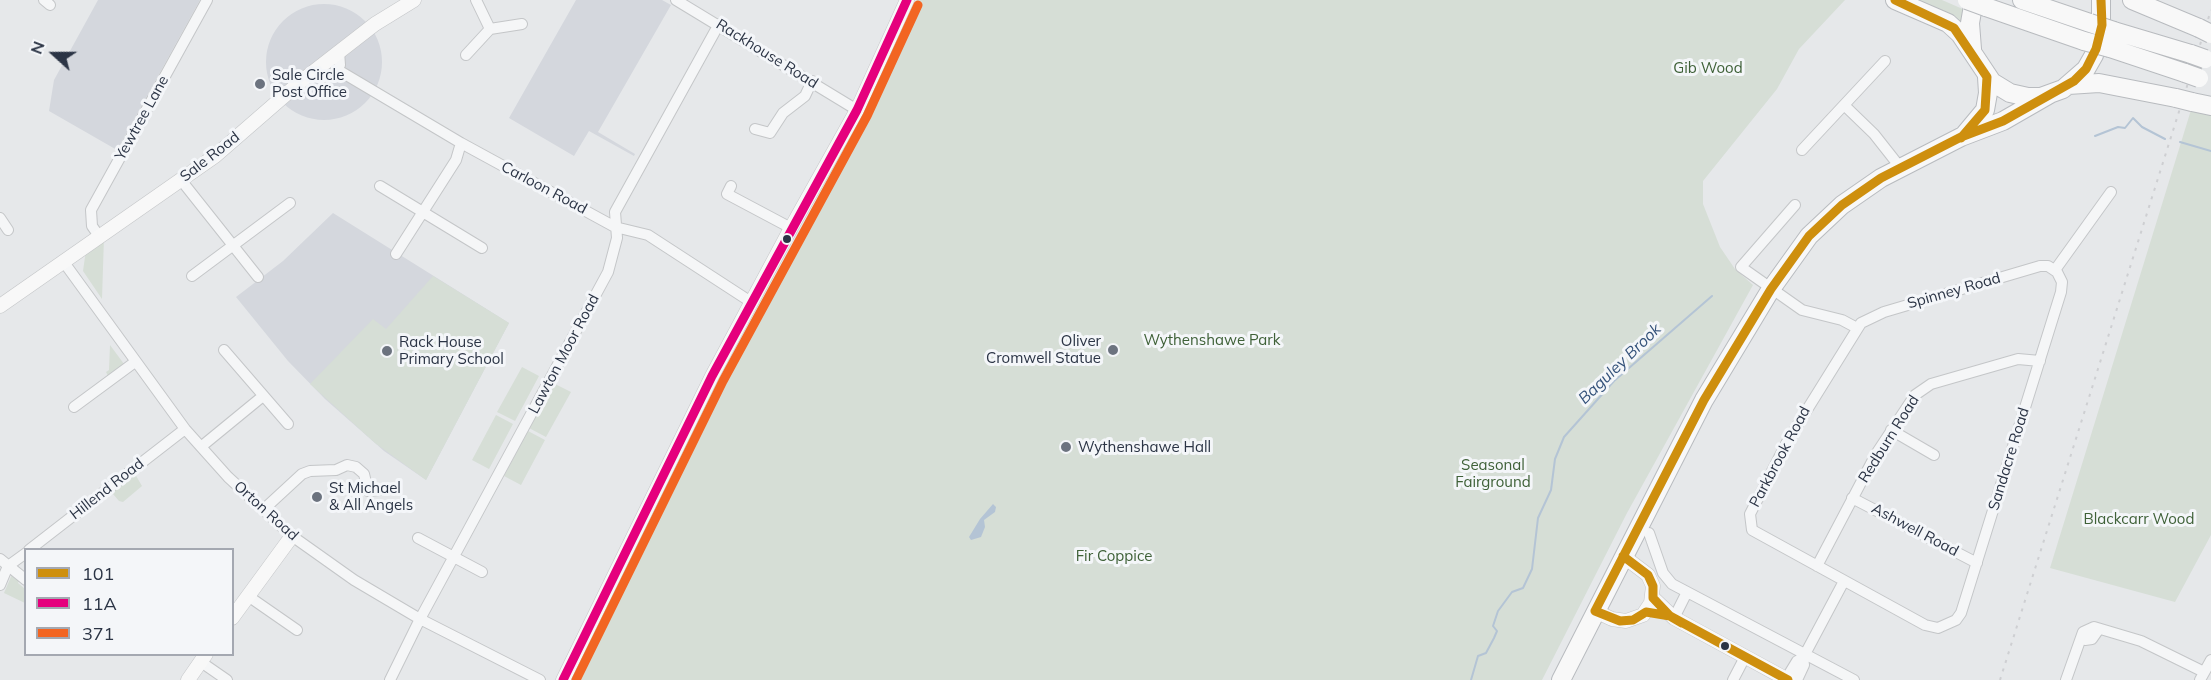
<!DOCTYPE html>
<html>
<head>
<meta charset="utf-8">
<style>
  body { margin:0 }
  #map { position:relative; width:2211px; height:680px; overflow:hidden; background:#e6e8ea; font-family:Mulish,sans-serif }
  canvas { display:block }
  .legend { position:absolute; left:24px; top:548px; width:210px; height:108px; box-sizing:border-box; background:#f4f6f9; border:2px solid #a4a8b1; margin:0; padding:8px 10px; list-style:none; font-size:18px; color:#2b3445 }
  .legend li { display:flex; align-items:center; gap:12px; height:30px }
  .legend b { width:30px; border:2px solid #a4a8b1 }
  .north { position:absolute; left:24px; top:24px; width:60px; height:60px; -webkit-text-stroke:4px #f4f6f9; paint-order:stroke; rotate:291deg; font-size:16px; font-weight:700; line-height:24px; text-align:center; color:#2b3445 }
  .north::after { content:''; display:block; margin:auto; width:21px; height:27px; background:#2b3445; clip-path:polygon(50% 0,100% 100%,50% 72%,0 100%) }
</style>
</head>
<body>
<div id="map">
<canvas width="2211" height="680"></canvas>
<ul class="legend">
<li><b style="height:8px;background:#ce8f0e"></b>101</li>
<li><b style="height:8px;background:#e5007d"></b>11A</li>
<li><b style="height:8px;background:#f26522"></b>371</li>
</ul>
<div class="north">N</div>
</div>
<script>
const ctx = document.querySelector('canvas').getContext('2d');
ctx.lineJoin = 'round';
function fill(path, color) { ctx.fillStyle = color; ctx.fill(path, 'evenodd'); }
const poly = rows => new Path2D(rows.map(r => 'M' + r).join(''));
function trace(path, color, width, dash) { ctx.strokeStyle = color; ctx.lineWidth = width; ctx.lineCap = dash ? 'butt' : 'round'; ctx.setLineDash(dash || []); ctx.stroke(path); }
function write(font, color, halo, rows, align = 'center') {
  ctx.font = font + ' Mulish,sans-serif'; ctx.lineWidth = 6; ctx.setLineDash([]); ctx.textBaseline = 'middle'; ctx.strokeStyle = halo; ctx.fillStyle = color; for (const [text, x, y, turn = 0] of rows) {
    ctx.save(); ctx.translate(x, y); ctx.rotate((+turn || 0) * Math.PI / 180); ctx.textAlign = isNaN(turn) ? turn : align; if (halo) ctx.strokeText(text, 0, 0); ctx.fillText(text, 0, 0); ctx.restore();
  }
}
const built = poly([
  [98,0,200,0,117,150,49,111,54,80],
  [576,0,662,0,671,5,598,132,635,154,634,156,589,131,574,156,509,118],
  '266 62a58 58 0 1 1 116 0a58 58 0 1 1-116 0Z',
  [333,213,509,323,426,480,384,451,325,399,288,361,236,297,283,261]
]);
const green = poly([
  [917,0,1845,0,1799,49,1777,89,1703,181,1703,204,1720,247,1735,269,1753,285,1627,513,1542,680,578,680,687,455,868,105],
  [1908,0,1942,0,1965,10,1963,29],
  [2191,110,2211,113,2211,535,2175,602,2050,568],
  [104,237,102,299,83,271,86,250],
  [433,276,509,323,426,480,375,443,310,384,373,319,386,329],
  [110,345,124,364,108,376,106,372,109,370],
  [522,367,539,376,515,421,497,412],
  [553,383,571,392,546,437,529,428],
  [496,415,513,424,489,469,472,460],
  [528,431,545,440,521,485,504,476],
  [135,474,142,486,123,502,119,501,113,494,114,489],
  [13,572,21,577,18,583,25,589,25,603,4,593]
]);
const water = poly([
  [993,504,996,507,995,512,984,520,985,527,981,537,971,540,969,537,980,519]
]);
const stream = poly([
  [2095,136,2118,127,2125,128,2133,118,2142,127,2165,139],
  [2180,142,2211,151],
  [1471,680,1478,656,1486,653,1494,638,1497,631,1493,626,1498,611,1512,592,1523,588,1532,569,1538,518,1551,490,1555,459,1564,437,1614,381,1712,296]
]);
const street = poly([
  [44,0,50,5],
  [676,0,857,110],
  [490,29,522,24],
  [466,55,490,29,476,0],
  [338,70,461,143,615,227,648,235,751,302],
  [314,71,325,77,333,75,340,65,339,52],
  [1844,105,1874,134,1900,167],
  [755,129,770,133,783,113,805,96,812,81],
  [1802,150,1885,61],
  [181,180,258,277],
  [380,186,482,248],
  [731,186,727,194,791,228],
  [1795,205,1741,267,1802,310,1842,320,1857,328],
  [0,218,8,230],
  [99,236,92,226,91,210,207,0],
  [396,254,456,160,461,143],
  [63,261,185,429,228,477,292,536,354,580,420,619,540,680],
  [2040,266,2048,266,2057,272,2062,282,2061,292,1961,613,1956,620,1938,628,1925,625,1752,530,1750,514,1787,442,1861,323,1884,312,2040,266],
  [2055,270,2111,192],
  [192,276,290,203],
  [224,350,288,424],
  [74,407,135,362],
  [1891,430,1934,455],
  [202,446,263,396],
  [1852,498,1977,563],
  [263,510,302,474,310,471,336,470,347,465,356,467,364,474,368,491,379,490],
  [1649,533,1663,573,1672,584,1854,680],
  [418,538,482,572],
  [29,550,185,429],
  [0,559,26,580],
  [1817,566,1876,454,1915,395,1931,384,2018,359,2040,361],
  [0,585,8,566,26,553],
  [248,596,297,630],
  [1674,618,1687,592],
  [2082,635,2085,640,2092,639,2099,629],
  [201,662,227,680],
  [1786,679,1797,661,1803,658,1844,581],
  [390,680,420,619,608,272,617,238,615,212,719,24],
  [1733,680,1745,657],
  [1797,680,1804,665,1803,658],
  [2066,680,2083,632,2094,627,2141,641,2204,672],
  [2200,680,2211,660]
]);
const secondary = poly([
  [0,306,215,156,299,83,375,24,414,0],
  [1653,598,1674,618,1788,680],
  [1595,611,1612,619,1626,621,1643,615,1651,603,1653,586,1648,575,1623,556],
  [232,618,292,536],
  [188,680,206,654],
  [563,680,712,376,791,228,857,110,907,0]
]);
const highway = poly([
  [1895,0,1948,23,1960,34,1992,82,2010,93,2028,97,2041,97,2063,89,2086,69,2094,55,2101,34,2101,0],
  [2022,0,2090,23],
  [2132,0,2199,28],
  [1986,7,2084,41],
  [2114,31,2191,54],
  [2110,48,2185,73],
  [1972,49,1970,23,1974,0],
  [2068,85,2099,83,2176,98],
  [2192,102,2211,106],
  [1965,134,1985,110,1988,93,1987,77],
  [1561,680,1704,400,1771,289,1809,236,1842,205,1881,178,1961,137,2003,121,2050,94]
]);
const rail = poly([
  [2000,680,2211,10]
]);
const highwayBridge = poly([
  [1967,0,1986,7],
  [2090,23,2114,31],
  [2199,28,2211,34],
  [2084,41,2110,48],
  [2191,54,2205,59],
  [2185,73,2199,78],
  [2176,98,2192,102]
]);
const bus1 = poly([
  [1895,0,1954,28,1987,77,1985,110,1961,138],
  [1623,556,1648,575,1653,586,1653,598,1670,616,1682,623],
  [1788,680,1670,616,1646,612,1633,620,1620,621,1595,611,1704,400,1771,289,1809,236,1842,205,1881,178,1961,137,2003,121,2074,81,2086,69,2096,49,2102,25,2101,0]
]);
const bus2 = poly([
  [563,680,712,376,857,110,907,0]
]);
const bus3 = poly([
  [576,680,723,381,867,116,918,5]
]);
const markers = [
  [260,84,6,"#6c737f"],
  [787,239,5,"#2b3445"],
  [1113,350,6,"#6c737f"],
  [387,351,6,"#6c737f"],
  [1066,447,6,"#6c737f"],
  [317,497,6,"#6c737f"],
  [1725,646,5,"#2b3445"]
];
const streetNames = [
  ["Rackhouse Road",767,54,32],
  ["Yewtree Lane",142,118,-61],
  ["Sale Road",210,157,-38],
  ["Carloon Road",544,188,28],
  ["Spinney Road",1954,291,-16],
  ["Lawton Moor Road",564,354,-62],
  ["Redburn Road",1889,439,-58],
  ["Parkbrook Road",1780,457,-62],
  ["Sandacre Road",2009,459,-73],
  ["Hillend Road",107,489,-38],
  ["Orton Road",266,511,42],
  ["Ashwell Road",1915,530,28]
];
const parkNames = [
  ["Gib Wood",1708,68],
  ["Wythenshawe Park",1212,340],
  ["Seasonal",1493,465],
  ["Fairground",1493,482],
  ["Blackcarr Wood",2139,519],
  ["Fir Coppice",1114,556]
];
const poiNames = [
  ["Sale Circle",272,75],
  ["Post Office",272,92],
  ["Oliver",1101,341,"right"],
  ["Cromwell Statue",1101,358,"right"],
  ["Rack House",399,342],
  ["Primary School",399,359],
  ["Wythenshawe Hall",1078,447],
  ["St Michael",329,488],
  ["& All Angels",329,505]
];
const waterNames = [
  ["Baguley Brook",1620,364,-44]
];
fill(built, '#d4d7dd');
fill(green, '#d6ded6');
fill(water, '#b4c4d5');
trace(stream, '#b4c4d5', 2);
trace(street, '#c4c6c8', 12);
trace(secondary, '#c4c6c8', 15);
trace(highway, '#b8bbbf', 20);
trace(street, '#f5f6f7', 10);
trace(secondary, '#f8f8f8', 14);
trace(highway, '#f8f8f8', 18);
trace(rail, '#cecfd2', 2, [3, 6]);
trace(highwayBridge, '#b8bbbf', 20, []);
trace(highwayBridge, '#f8f8f8', 18);
trace(bus1, '#ce8f0e', 9);
trace(bus2, '#e5007d', 9);
trace(bus3, '#f26522', 9);
for (const [x, y, r, color] of markers) { const dot = new Path2D(); dot.arc(x, y, r, 0, 2 * Math.PI); ctx.fillStyle = color; ctx.fill(dot); trace(dot, '#f4f6f9', 2); }
write('15px', '#2b3445', '#f4f6f9', streetNames);
write('15px', '#3f6138', '#f4f6f9', parkNames);
write('15px', '#2b3445', '#f4f6f9', poiNames, 'left');
write('italic 16px', '#34527a', '#f4f6f9', waterNames);
</script>
</body>
</html>
